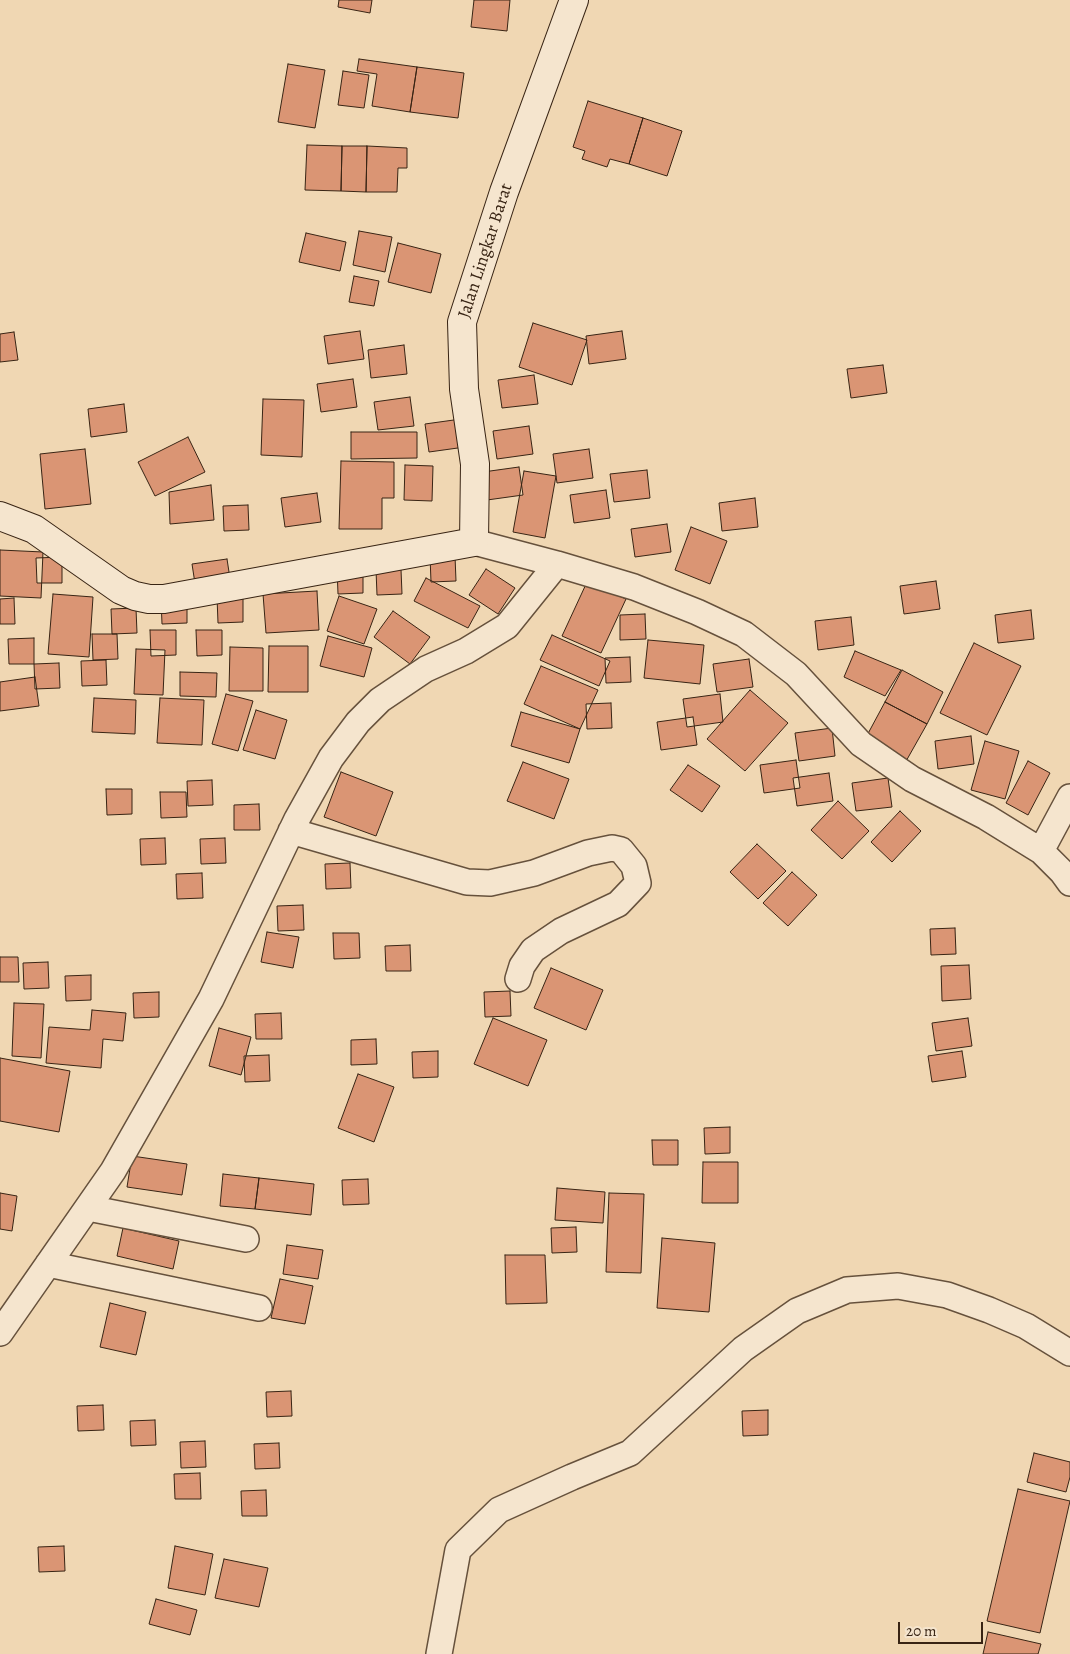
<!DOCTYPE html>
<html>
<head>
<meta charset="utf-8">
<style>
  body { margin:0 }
  #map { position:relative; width:1070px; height:1654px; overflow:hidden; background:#f0d7b3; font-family:Alegreya,serif }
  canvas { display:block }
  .scale { position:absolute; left:898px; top:1622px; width:85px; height:22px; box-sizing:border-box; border:2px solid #382414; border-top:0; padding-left:6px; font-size:15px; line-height:18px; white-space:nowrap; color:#382414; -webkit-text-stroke:4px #f5e5ce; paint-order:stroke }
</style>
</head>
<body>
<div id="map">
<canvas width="1070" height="1654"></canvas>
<div class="scale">20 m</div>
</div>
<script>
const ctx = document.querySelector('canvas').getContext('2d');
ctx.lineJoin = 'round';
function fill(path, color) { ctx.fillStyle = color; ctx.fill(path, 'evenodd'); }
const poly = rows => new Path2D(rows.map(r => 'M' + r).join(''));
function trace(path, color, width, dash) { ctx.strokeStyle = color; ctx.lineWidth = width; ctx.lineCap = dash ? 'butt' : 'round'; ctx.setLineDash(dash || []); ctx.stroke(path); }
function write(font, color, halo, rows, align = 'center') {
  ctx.font = font + ' Alegreya,serif'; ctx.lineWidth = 4; ctx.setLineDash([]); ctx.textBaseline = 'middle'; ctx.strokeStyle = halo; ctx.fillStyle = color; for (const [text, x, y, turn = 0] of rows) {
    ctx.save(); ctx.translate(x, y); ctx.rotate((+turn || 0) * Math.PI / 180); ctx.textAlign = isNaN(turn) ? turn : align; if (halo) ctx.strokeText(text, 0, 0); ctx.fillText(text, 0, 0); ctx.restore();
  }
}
const building = poly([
  [339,0,372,0,370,13,338,7,339,0],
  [474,0,510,0,507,31,471,27,474,0],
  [359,59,417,67,410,112,372,106,377,74,357,71,359,59],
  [288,64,325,70,315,128,278,122,288,64],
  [417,67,464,73,458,118,410,112,417,67],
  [343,71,369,75,364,108,338,105,343,71],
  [588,101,643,118,629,164,610,159,607,167,582,159,585,151,573,147,588,101],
  [643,118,682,131,667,176,629,164,643,118],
  [307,145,342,146,341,191,305,190,307,145],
  [342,146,367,146,366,192,341,191,342,146],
  [367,146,407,148,407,168,398,168,397,192,366,192,367,146],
  [359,231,392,237,385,272,353,265,359,231],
  [306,233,346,242,340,271,299,262,306,233],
  [398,243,441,254,431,293,388,282,398,243],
  [354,276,379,281,374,306,349,302,354,276],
  [533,323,587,340,572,385,519,367,533,323],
  [360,331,364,359,328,364,324,336,360,331],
  [622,331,626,359,589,364,586,336,622,331],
  [14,332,18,360,0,362,0,334,14,332],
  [404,345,407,374,371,378,368,350,404,345],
  [883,365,887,393,851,398,847,369,883,365],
  [534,375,538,404,502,408,498,380,534,375],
  [353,379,357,407,321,412,317,384,353,379],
  [410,397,414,426,378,430,374,402,410,397],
  [263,399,304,400,302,457,261,455,263,399],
  [124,404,127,432,91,437,88,409,124,404],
  [461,419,465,447,429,452,425,424,461,419],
  [529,426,533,454,497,459,493,431,529,426],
  [351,432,417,432,417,458,351,459,351,432],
  [188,437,205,472,155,496,138,462,188,437],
  [85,449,91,504,45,509,40,454,85,449],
  [589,449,593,478,557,483,553,454,589,449],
  [341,461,394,462,394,498,382,498,382,529,339,529,341,461],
  [405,465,433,466,432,501,404,500,405,465],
  [519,467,523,495,487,500,483,472,519,467],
  [647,470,650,498,614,502,610,474,647,470],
  [524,471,556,476,545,538,513,532,524,471],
  [211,485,214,520,170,524,169,492,211,485],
  [606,490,610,518,574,523,570,495,606,490],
  [317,493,321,522,285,527,281,498,317,493],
  [755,498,758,527,722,531,719,503,755,498],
  [248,505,249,530,224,531,223,506,248,505],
  [667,524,671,552,635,557,631,529,667,524],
  [691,527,727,541,710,584,675,570,691,527],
  [0,550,43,552,41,598,0,596,0,550],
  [430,556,455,556,456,581,431,582,430,556],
  [62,557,62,583,37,583,36,558,62,557],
  [227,559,231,585,196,590,192,564,227,559],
  [337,568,363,568,363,593,338,594,337,568],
  [401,569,402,594,377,595,376,570,401,569],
  [486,569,515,588,498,614,469,595,486,569],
  [426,578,480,606,468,628,414,601,426,578],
  [936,581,940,609,904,614,900,586,936,581],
  [587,582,626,599,601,653,562,636,587,582],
  [317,591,319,630,266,633,263,594,317,591],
  [53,594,93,597,89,657,48,654,53,594],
  [243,596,243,622,218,623,217,597,243,596],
  [339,596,377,609,364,644,327,631,339,596],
  [14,598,15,624,0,624,0,599,14,598],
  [187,598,187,623,162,624,161,599,187,598],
  [136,608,137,633,112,634,111,609,136,608],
  [1031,610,1034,639,998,643,995,615,1031,610],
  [393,611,430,637,410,664,374,637,393,611],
  [645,614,646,639,620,640,620,615,645,614],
  [851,617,854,645,818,650,815,621,851,617],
  [150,630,176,630,176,655,151,656,150,630],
  [196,630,222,630,222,655,197,656,196,630],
  [92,634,117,634,118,659,93,660,92,634],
  [552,635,610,661,599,686,540,660,552,635],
  [328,636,372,648,364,677,320,666,328,636],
  [34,638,34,664,9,664,8,639,34,638],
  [648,640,704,645,700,684,644,678,648,640],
  [974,643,1021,666,987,735,940,713,974,643],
  [269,646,308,646,308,692,268,692,269,646],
  [230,647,263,648,263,691,229,691,230,647],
  [136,649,165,650,163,695,134,694,136,649],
  [855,651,901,670,885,696,844,677,855,651],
  [630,657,631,682,606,683,605,658,630,657],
  [749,659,753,687,717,692,713,664,749,659],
  [106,660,107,685,82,686,81,661,106,660],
  [59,663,60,688,35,689,34,664,59,663],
  [541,666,598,690,580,729,524,704,541,666],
  [902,670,943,692,927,724,885,702,902,670],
  [180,672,217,673,216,697,180,696,180,672],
  [35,677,39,706,0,711,0,682,35,677],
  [750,690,788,723,745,771,707,739,750,690],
  [226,694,253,701,238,751,212,744,226,694],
  [720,694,723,722,687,727,683,699,720,694],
  [94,698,136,700,135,734,92,732,94,698],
  [160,698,204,700,202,745,157,743,160,698],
  [885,702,927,724,905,763,864,741,885,702],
  [611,703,612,728,587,729,586,704,611,703],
  [256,710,287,720,275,759,243,750,256,710],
  [521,712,580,729,569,763,511,746,521,712],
  [693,717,697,745,661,750,657,722,693,717],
  [832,728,835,756,799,761,795,733,832,728],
  [971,736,974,764,938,769,935,741,971,736],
  [985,741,1019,751,1005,799,971,790,985,741],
  [796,760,800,788,764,793,760,765,796,760],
  [1028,761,1050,773,1028,815,1006,803,1028,761],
  [523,762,569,779,554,819,507,801,523,762],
  [688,765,720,786,702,812,670,790,688,765],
  [341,772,393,792,376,836,324,817,341,772],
  [829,773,833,801,797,806,793,778,829,773],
  [888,778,892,807,856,811,852,783,888,778],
  [212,780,213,805,188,806,187,781,212,780],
  [106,789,132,789,132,814,107,815,106,789],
  [160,792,186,792,187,817,161,818,160,792],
  [838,801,869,831,842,859,811,830,838,801],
  [259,804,260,830,234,830,234,805,259,804],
  [900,811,921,831,892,862,871,842,900,811],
  [165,838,166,864,141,865,140,839,165,838],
  [225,838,226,863,201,864,200,839,225,838],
  [757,844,786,871,758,899,730,872,757,844],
  [350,863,351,888,326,889,325,864,350,863],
  [792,872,817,895,788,926,763,903,792,872],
  [202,873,203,898,177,899,176,874,202,873],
  [303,905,304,930,278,931,277,906,303,905],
  [955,928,956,954,931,955,930,929,955,928],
  [267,932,299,937,293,968,261,962,267,932],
  [333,933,359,933,360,958,334,959,333,933],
  [410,945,411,971,386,971,385,946,410,945],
  [0,957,18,957,19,982,0,982,0,957],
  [48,962,49,988,24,989,23,963,48,962],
  [969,965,971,999,942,1001,941,966,969,965],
  [551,968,603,990,586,1030,534,1008,551,968],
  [91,975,91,1000,66,1001,65,976,91,975],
  [510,991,511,1016,485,1017,484,992,510,991],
  [159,992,159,1017,134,1018,133,993,159,992],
  [14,1003,44,1004,41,1058,12,1056,14,1003],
  [92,1010,126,1013,123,1041,103,1039,101,1068,46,1063,49,1027,90,1030,92,1010],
  [281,1013,282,1039,256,1039,255,1014,281,1013],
  [493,1018,547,1040,528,1086,474,1064,493,1018],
  [968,1018,972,1046,936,1051,932,1023,968,1018],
  [219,1028,251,1037,241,1075,209,1066,219,1028],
  [376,1039,377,1064,351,1065,351,1040,376,1039],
  [438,1051,438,1077,413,1078,412,1052,438,1051],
  [962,1051,966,1077,932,1082,928,1056,962,1051],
  [269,1055,270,1081,245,1082,244,1056,269,1055],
  [0,1058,70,1071,59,1132,0,1121,0,1058],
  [358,1074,394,1087,374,1142,338,1128,358,1074],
  [730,1127,730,1153,705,1154,704,1128,730,1127],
  [652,1140,678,1140,678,1165,653,1165,652,1140],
  [132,1156,187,1164,182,1195,127,1187,132,1156],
  [703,1162,738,1162,738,1203,702,1203,703,1162],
  [223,1174,259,1178,255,1209,220,1206,223,1174],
  [259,1178,314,1184,311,1215,255,1209,259,1178],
  [368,1179,369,1204,343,1205,342,1180,368,1179],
  [557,1188,605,1192,603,1223,555,1220,557,1188],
  [0,1193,17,1196,12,1231,0,1229,0,1193],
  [609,1193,644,1194,641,1273,606,1272,609,1193],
  [576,1227,577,1252,552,1253,551,1228,576,1227],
  [123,1228,179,1241,173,1269,117,1256,123,1228],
  [662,1238,715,1243,709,1312,657,1308,662,1238],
  [287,1245,323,1250,318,1279,283,1274,287,1245],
  [505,1255,545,1255,547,1303,506,1304,505,1255],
  [280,1279,313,1286,305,1324,271,1318,280,1279],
  [110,1303,146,1312,136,1355,100,1347,110,1303],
  [291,1391,292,1416,267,1417,266,1392,291,1391],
  [103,1405,104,1430,78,1431,77,1406,103,1405],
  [768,1410,768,1435,743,1436,742,1411,768,1410],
  [155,1420,156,1445,131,1446,130,1421,155,1420],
  [205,1441,206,1467,181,1468,180,1442,205,1441],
  [279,1443,280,1468,255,1469,254,1444,279,1443],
  [1034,1453,1070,1462,1070,1477,1066,1492,1027,1482,1034,1453],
  [200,1473,201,1499,175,1499,174,1474,200,1473],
  [1018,1489,1070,1501,1040,1633,987,1621,1018,1489],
  [266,1490,267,1516,242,1516,241,1491,266,1490],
  [64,1546,65,1571,39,1572,38,1547,64,1546],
  [175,1546,213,1554,205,1595,168,1588,175,1546],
  [224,1559,268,1568,259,1607,215,1598,224,1559],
  [156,1599,197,1610,190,1635,149,1624,156,1599],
  [988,1632,1041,1644,1038,1654,983,1654,988,1632]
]);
const street = poly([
  [474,542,557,564,634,587,697,612,744,634,796,674,861,744,912,779,986,817,1041,851,1062,872,1070,883],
  [291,831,467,882,490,883,534,873,588,853,612,848,621,850,634,866,638,883,618,904,561,931,533,950,522,966,518,979],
  [1041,851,1070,797],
  [88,1208,246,1239],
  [48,1264,259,1308],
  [0,1333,113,1171,211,999,297,819,331,758,358,722,380,700,426,669,466,651,507,626,557,564],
  [439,1654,458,1550,499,1510,572,1477,630,1453,743,1349,797,1311,847,1290,898,1286,947,1295,989,1310,1026,1326,1070,1353]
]);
const secondary = poly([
  [0,516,34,529,121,590,135,596,149,599,164,599,474,542,475,464,464,389,462,322,504,192,574,0]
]);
const streetNames = [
  ["Jalan Lingkar Barat",486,251,-72]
];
fill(building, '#da9574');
trace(building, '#382414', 1);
trace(street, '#66513c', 28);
trace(secondary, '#382414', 30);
trace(street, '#f5e5ce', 25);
trace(secondary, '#f5e5ce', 28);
write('18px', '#382414', '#f5e5ce', streetNames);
</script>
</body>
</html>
